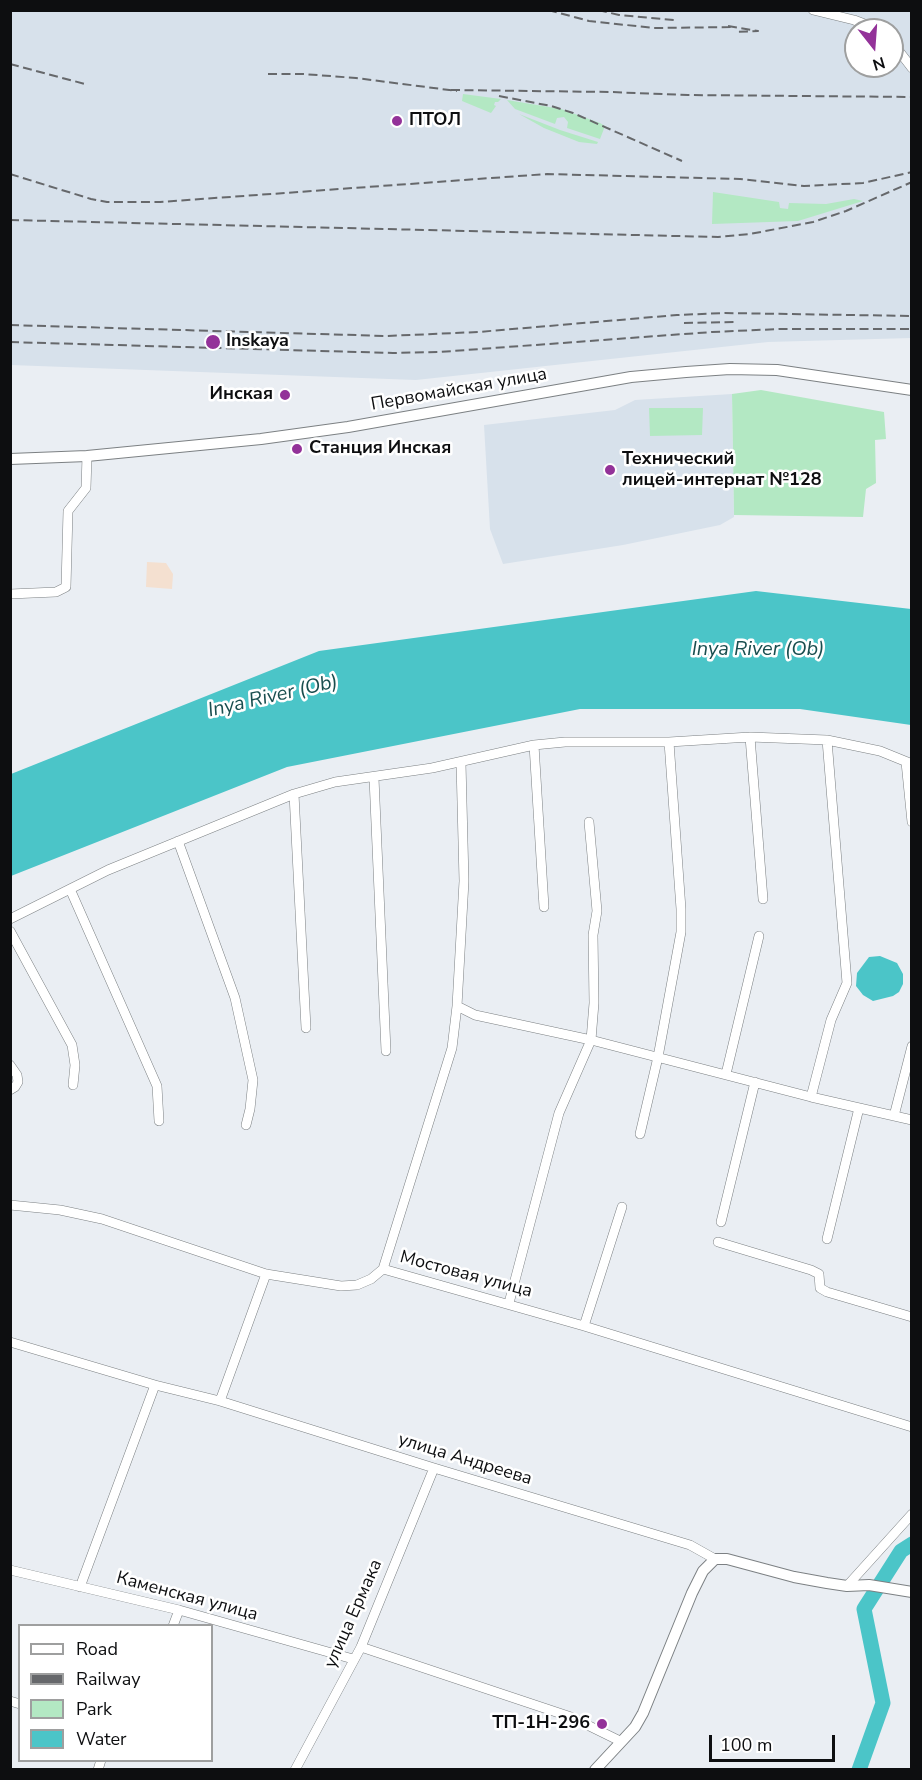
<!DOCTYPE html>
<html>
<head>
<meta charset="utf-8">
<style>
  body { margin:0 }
  #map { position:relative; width:922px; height:1780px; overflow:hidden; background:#eaeef3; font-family:"Nunito Sans",sans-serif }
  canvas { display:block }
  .frame { position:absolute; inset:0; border:12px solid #0d0e10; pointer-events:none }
  .legend { position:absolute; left:18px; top:1624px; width:195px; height:138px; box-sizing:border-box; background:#fff; border:2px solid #9e9f9f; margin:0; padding:8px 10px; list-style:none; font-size:18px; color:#0d0e10 }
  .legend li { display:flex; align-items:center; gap:12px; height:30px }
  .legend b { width:30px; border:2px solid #9e9f9f }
  .north { position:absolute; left:844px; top:18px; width:60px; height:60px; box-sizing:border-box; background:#fff; border:2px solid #9e9f9f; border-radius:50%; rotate:163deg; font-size:16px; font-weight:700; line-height:24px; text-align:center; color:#0d0e10 }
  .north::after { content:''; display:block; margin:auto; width:21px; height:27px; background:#933299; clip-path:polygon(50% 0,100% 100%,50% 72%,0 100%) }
  .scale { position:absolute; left:709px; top:1735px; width:126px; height:27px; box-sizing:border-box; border:3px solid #0d0e10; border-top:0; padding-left:8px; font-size:18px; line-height:21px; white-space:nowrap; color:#0d0e10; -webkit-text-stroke:4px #fff; paint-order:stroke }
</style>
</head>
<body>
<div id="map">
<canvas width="922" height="1780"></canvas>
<div class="frame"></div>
<ul class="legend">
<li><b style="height:8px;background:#fff"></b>Road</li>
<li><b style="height:8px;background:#66686b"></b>Railway</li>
<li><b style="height:16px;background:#b3e8c3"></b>Park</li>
<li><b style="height:16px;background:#4bc5c8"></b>Water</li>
</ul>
<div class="north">N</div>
<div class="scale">100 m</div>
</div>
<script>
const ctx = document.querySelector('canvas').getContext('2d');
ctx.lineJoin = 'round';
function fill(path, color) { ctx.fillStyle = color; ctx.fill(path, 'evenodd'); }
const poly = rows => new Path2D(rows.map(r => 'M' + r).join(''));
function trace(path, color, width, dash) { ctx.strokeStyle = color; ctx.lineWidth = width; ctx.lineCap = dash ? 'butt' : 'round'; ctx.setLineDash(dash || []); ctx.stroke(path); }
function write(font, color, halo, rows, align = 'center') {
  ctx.font = font + ' "Nunito Sans",sans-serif'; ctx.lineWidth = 5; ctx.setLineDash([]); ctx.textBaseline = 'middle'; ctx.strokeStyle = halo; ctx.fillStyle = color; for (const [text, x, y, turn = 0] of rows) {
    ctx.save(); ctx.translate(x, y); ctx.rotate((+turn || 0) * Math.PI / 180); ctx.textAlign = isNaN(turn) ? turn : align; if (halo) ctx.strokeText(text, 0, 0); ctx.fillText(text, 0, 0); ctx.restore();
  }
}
const industrial = poly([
  [147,562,166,563,173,574,172,589,146,587]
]);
const built = poly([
  [11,11,911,11,911,338,768,342,416,380,11,365],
  [856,30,892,30,892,66,856,66],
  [732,394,734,517,720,525,623,545,503,564,490,529,484,425,615,410,635,400]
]);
const green = poly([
  [463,94,501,99,498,102,495,102,494,105,496,106,491,113,462,101],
  [507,100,561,109,600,123,605,126,600,139,567,128,568,122,564,117,557,118,555,124,515,109],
  [519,114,560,130,598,142,597,144,579,142,544,128],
  [713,192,779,202,780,208,788,209,789,203,826,204,854,199,863,201,798,221,712,224],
  [761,390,884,412,886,439,875,440,876,483,866,489,863,517,734,515,732,394],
  [649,408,703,408,702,435,650,436]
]);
const water = poly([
  [756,591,911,609,911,725,800,709,580,709,287,767,11,876,11,774,319,651],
  [880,956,897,963,903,974,903,984,899,992,893,996,873,1001,863,995,856,986,857,973,869,957]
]);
const river = poly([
  [859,1770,883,1703,864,1609,901,1551,912,1544]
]);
const minor = poly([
  [813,10,854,20,880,30],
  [892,42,912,68],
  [10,594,56,592,66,587,68,511,86,488,87,456],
  [750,737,763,899],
  [534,745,544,907],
  [906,762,912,822],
  [461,763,464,881,457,1006,475,1015,591,1040,811,1097,912,1120],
  [374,778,386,1051],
  [294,794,306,1028],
  [178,841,235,998,253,1080,250,1109,246,1125],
  [70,889,157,1086,159,1121],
  [10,919,108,870,294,794,335,782,432,768,534,745,565,742,669,742,750,737,827,740,880,751,912,764],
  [10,931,72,1045,75,1065,73,1085],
  [10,1065,17,1075,18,1082,15,1087,10,1090],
  [726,1074,759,936],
  [811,1097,831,1020,847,983,827,740],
  [894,1116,912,1046],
  [640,1134,658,1057,681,932,681,909,669,742],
  [10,1205,60,1210,102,1219,266,1274,341,1286,357,1285,371,1279,383,1269,584,1326,912,1427],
  [721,1222,755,1082],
  [827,1239,859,1108],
  [718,1242,811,1270,819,1274,820,1288,827,1292,912,1317],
  [383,1269,452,1048,457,1006],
  [509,1303,559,1113,591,1040,594,1003,593,935,597,911,589,822],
  [584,1326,622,1207],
  [10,1342,155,1385,220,1401,434,1468,690,1545,715,1559],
  [220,1401,266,1274],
  [10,1570,179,1610,353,1659],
  [847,1586,912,1514],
  [80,1587,155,1385],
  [173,1626,179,1610],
  [361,1647,571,1717,620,1741],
  [10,1701,20,1704],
  [98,1770,101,1760],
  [295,1770,361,1647,434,1468]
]);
const major = poly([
  [10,459,87,456,261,439,348,427,631,377,686,372,730,369,777,370,912,390],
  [595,1770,635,1727,643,1713,692,1593,703,1571,715,1559,727,1559,794,1577,827,1583,847,1586,869,1585,912,1592]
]);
const rail = poly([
  [548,10,589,21,654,28,734,27],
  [598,10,619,15,674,20],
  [728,26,758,31,736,32],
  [10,64,85,84],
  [268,74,303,74,356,78,457,91],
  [451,90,610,92,688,95,912,97],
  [499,96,551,106,573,113,682,161],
  [10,174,91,199,107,202,160,202,547,174,740,179,804,186,863,183,912,172],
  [10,220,718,237,750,234,813,222,846,211,912,182],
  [684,323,735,322],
  [10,325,387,336,478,332,677,315,725,313,912,316],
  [10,342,393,353,439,352,712,332,780,329,912,329]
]);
const markers = [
  [397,121,6,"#933299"],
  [213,342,8,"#933299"],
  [285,395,6,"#933299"],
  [297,449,6,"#933299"],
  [610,470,6,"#933299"],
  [602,1724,6,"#933299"]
];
const poiNames = [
  ["ПТОЛ",409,121],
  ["Inskaya",226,342],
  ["Инская",273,395,"right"],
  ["Станция Инская",309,449],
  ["Технический",622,460],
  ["лицей-интернат №128",622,481],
  ["ТП-1Н-296",590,1724,"right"]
];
const streetNames = [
  ["Первомайская улица",459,390,-10],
  ["Мостовая улица",466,1275,15],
  ["улица Андреева",465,1460,17],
  ["Каменская улица",187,1597,15],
  ["улица Ермака",354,1614,-66]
];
const waterNames = [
  ["Inya River (Ob)",758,650],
  ["Inya River (Ob)",273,697,-13]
];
fill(industrial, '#f4e0d0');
fill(built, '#d7e1eb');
fill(green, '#b3e8c3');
fill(water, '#4bc5c8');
trace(river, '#4bc5c8', 15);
trace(minor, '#7c8083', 10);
trace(major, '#7c8083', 12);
trace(minor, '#fff', 9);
trace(major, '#fff', 10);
trace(rail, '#66686b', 2, [9, 4.5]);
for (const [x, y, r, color] of markers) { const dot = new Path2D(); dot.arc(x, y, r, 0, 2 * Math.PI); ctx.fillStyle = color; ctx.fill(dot); trace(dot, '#fff', 2); }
write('bold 18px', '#0d0e10', '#fff', poiNames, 'left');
write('18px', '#0d0e10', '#fff', streetNames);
write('italic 20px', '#194e4f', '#fff', waterNames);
</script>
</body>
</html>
